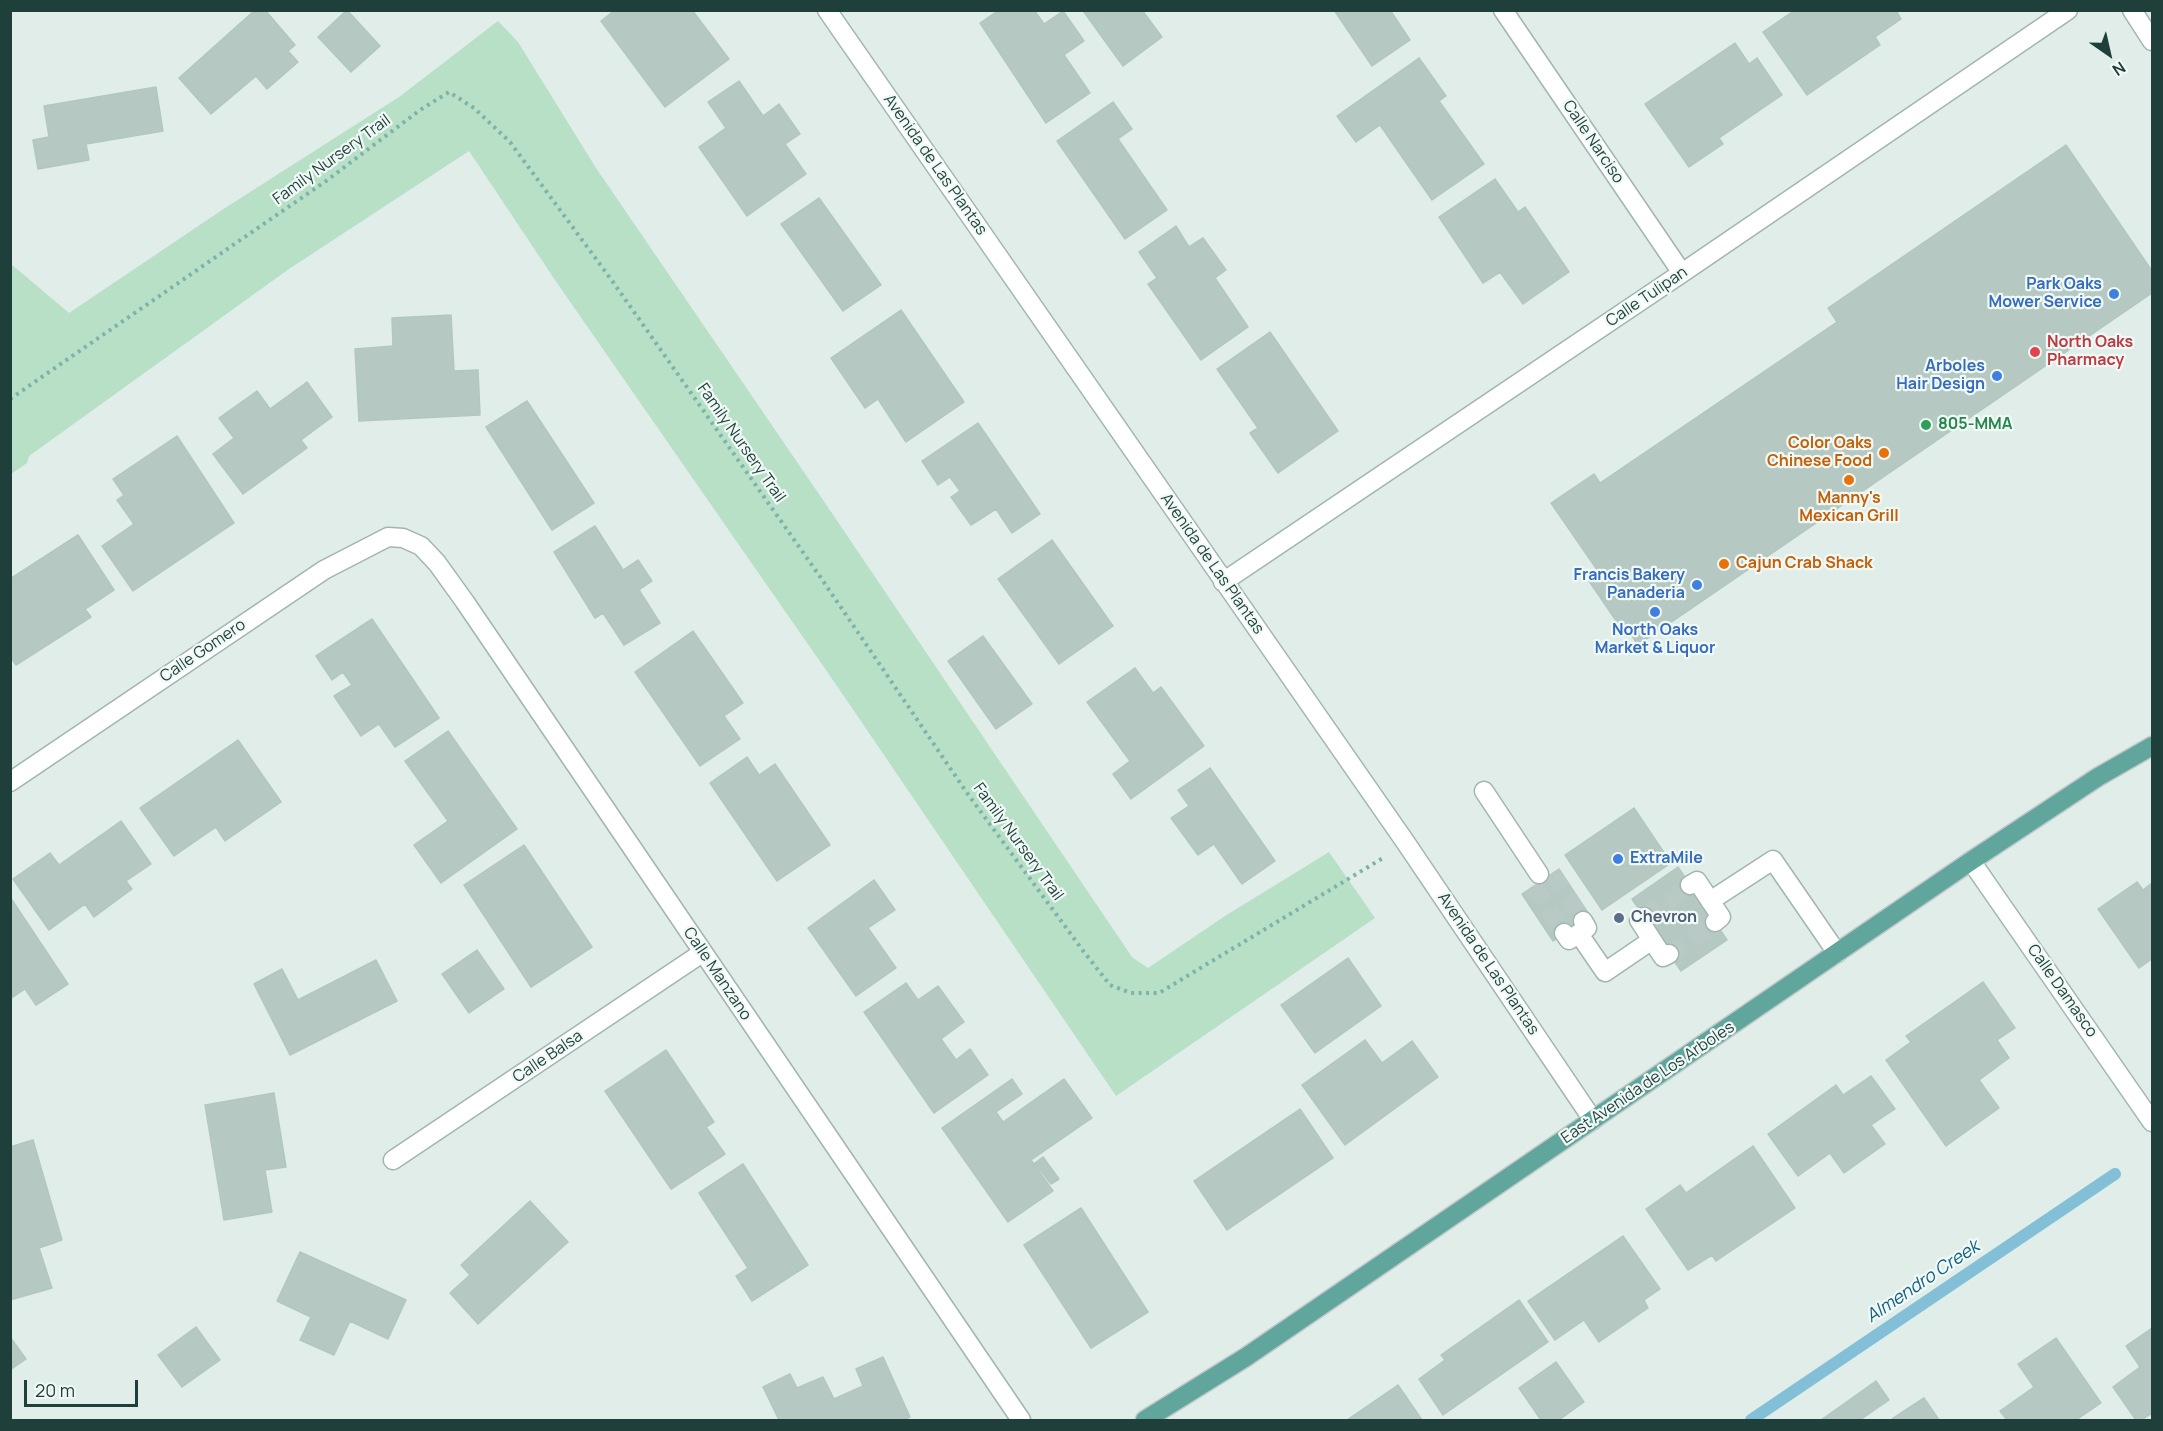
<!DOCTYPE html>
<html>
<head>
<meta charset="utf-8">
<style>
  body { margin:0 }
  #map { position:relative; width:2163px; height:1431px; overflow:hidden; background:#e0ede9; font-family:Manrope,sans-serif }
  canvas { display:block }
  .frame { position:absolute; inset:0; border:12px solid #1f3f3a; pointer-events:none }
  .north { position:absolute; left:2079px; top:24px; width:60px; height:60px; -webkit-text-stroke:4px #f1f9f6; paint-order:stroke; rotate:146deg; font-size:16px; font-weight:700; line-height:24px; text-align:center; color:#1f3f3a }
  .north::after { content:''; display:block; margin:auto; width:21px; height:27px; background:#1f3f3a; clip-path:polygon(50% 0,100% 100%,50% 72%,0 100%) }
  .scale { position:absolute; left:24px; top:1380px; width:114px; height:27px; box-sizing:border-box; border:3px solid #1f3f3a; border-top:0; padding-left:8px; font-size:18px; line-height:21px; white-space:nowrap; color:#1f3f3a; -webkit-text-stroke:4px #f1f9f6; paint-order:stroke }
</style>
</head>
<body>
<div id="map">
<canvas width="2163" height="1431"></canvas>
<div class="frame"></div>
<div class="north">N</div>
<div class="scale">20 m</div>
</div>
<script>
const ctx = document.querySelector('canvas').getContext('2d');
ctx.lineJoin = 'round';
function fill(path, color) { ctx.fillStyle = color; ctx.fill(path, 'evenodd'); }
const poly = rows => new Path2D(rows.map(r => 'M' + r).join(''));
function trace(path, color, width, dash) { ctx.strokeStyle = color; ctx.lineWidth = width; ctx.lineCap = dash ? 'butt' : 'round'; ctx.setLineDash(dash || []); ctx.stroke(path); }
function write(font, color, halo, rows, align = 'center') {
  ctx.font = font + ' Manrope,sans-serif'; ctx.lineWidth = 4.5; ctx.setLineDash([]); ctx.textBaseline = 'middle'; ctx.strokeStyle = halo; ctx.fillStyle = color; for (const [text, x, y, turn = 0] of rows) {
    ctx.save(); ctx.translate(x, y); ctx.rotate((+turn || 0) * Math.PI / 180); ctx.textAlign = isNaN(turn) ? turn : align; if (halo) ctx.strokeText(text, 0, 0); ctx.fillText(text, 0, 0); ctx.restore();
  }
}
const green = poly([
  [498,21,518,42,596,168,821,497,1132,957,1148,968,1225,916,1329,852,1375,918,1116,1096,837,686,557,283,469,151,289,269,29,456,27,463,11,474,11,264,69,313,225,208,399,97]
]);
const stream = poly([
  [1751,1420,2115,1174]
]);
const building = poly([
  [255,10,265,10,295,45,288,51,298,62,267,89,256,76,211,114,179,78,255,10],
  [347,10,380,46,351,72,318,37,347,10],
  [615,10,692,10,729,59,665,107,601,21,615,10],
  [999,10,1034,10,1044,24,1063,11,1084,41,1064,55,1090,93,1046,123,980,23,999,10],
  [1085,10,1142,10,1162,37,1123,66,1084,12,1085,10],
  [1334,10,1390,10,1410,40,1372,66,1334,10],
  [1795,10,1896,10,1901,19,1875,37,1880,45,1807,95,1763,32,1795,10],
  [1735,43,1749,64,1757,58,1782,95,1719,138,1723,144,1689,167,1645,104,1735,43],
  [1419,58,1446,96,1439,101,1484,164,1432,200,1380,125,1356,142,1337,116,1419,58],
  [739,81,763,116,779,104,800,134,785,144,806,174,747,216,699,147,726,128,708,102,739,81],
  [156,87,163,131,86,144,89,160,38,169,33,140,49,137,44,106,156,87],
  [1113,102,1132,129,1118,139,1167,210,1125,239,1057,141,1113,102],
  [2066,145,2152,271,2152,293,1638,645,1623,622,1619,625,1589,581,1600,574,1551,503,1594,474,1600,483,1837,322,1828,308,2066,145],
  [1495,179,1518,212,1525,207,1569,272,1523,304,1500,272,1483,283,1439,217,1495,179],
  [819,198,881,285,843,311,781,224,819,198],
  [1176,226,1189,247,1203,238,1226,270,1215,278,1248,327,1201,360,1148,284,1157,278,1139,252,1176,226],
  [901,310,964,402,906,442,878,399,865,408,831,358,901,310],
  [451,315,454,371,478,370,480,415,359,421,355,349,393,346,392,318,451,315],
  [1270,332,1338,431,1278,473,1250,433,1258,428,1217,369,1270,332],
  [307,382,332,417,301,440,307,448,243,494,213,454,234,438,219,418,257,391,270,409,307,382],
  [527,401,594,503,552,530,486,427,527,401],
  [978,423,1040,514,1012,533,996,509,971,525,951,497,960,491,950,477,938,485,922,461,978,423],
  [177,436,234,523,133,591,102,546,134,524,117,500,124,495,113,479,177,436],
  [595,526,623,570,638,560,652,581,639,590,660,623,624,645,603,613,595,618,554,552,595,526],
  [78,535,114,590,85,609,91,617,16,665,10,656,10,579,78,535],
  [1052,540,1113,626,1059,664,998,579,1052,540],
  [372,619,439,718,395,747,379,724,361,736,334,696,352,685,343,672,332,680,316,656,372,619],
  [693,631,743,703,724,716,740,739,700,766,635,672,693,631],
  [983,636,1032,704,996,729,948,661,983,636],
  [1135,668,1153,693,1161,687,1204,746,1131,799,1113,774,1130,761,1087,702,1135,668],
  [448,731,517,829,441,883,414,845,448,821,405,761,448,731],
  [238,740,281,802,225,841,216,827,174,856,140,808,238,740],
  [747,757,759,775,775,764,830,845,777,881,710,783,747,757],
  [1210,768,1275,861,1242,884,1214,844,1198,855,1171,818,1189,806,1178,790,1210,768],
  [1634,808,1671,863,1602,910,1565,855,1634,808],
  [121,821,151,864,126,881,132,889,94,917,85,904,49,930,13,879,50,853,59,865,121,821],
  [524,845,592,947,531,987,464,885,524,845],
  [1678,867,1727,940,1681,971,1632,899,1678,867],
  [1559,869,1590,916,1553,941,1522,894,1559,869],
  [874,880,895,910,868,928,896,968,856,996,808,928,874,880],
  [2137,882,2143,890,2152,883,2152,959,2139,968,2098,909,2137,882],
  [10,897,68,984,36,1005,25,989,10,999,10,897],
  [477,950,504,989,469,1013,442,974,477,950],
  [1348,958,1381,1006,1315,1053,1281,1005,1348,958],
  [376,960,397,1001,290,1055,254,984,282,969,298,1000,376,960],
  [1983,982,2015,1028,1997,1040,2009,1058,1979,1080,1999,1108,1946,1146,1886,1060,1911,1042,1906,1036,1983,982],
  [906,983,918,1000,938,986,964,1022,941,1039,956,1060,970,1049,988,1075,934,1113,864,1012,906,983],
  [1365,1040,1382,1063,1412,1041,1438,1077,1345,1145,1302,1085,1365,1040],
  [666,1050,714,1122,706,1127,725,1154,671,1189,605,1091,666,1050],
  [1871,1076,1895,1109,1871,1125,1885,1144,1844,1173,1830,1153,1798,1176,1768,1134,1836,1085,1843,1095,1871,1076],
  [1012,1079,1022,1094,996,1112,1003,1122,1064,1079,1092,1118,1031,1160,1053,1191,1008,1222,942,1128,1012,1079],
  [274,1093,286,1167,265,1170,272,1212,224,1220,205,1105,274,1093],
  [1300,1109,1333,1158,1227,1230,1194,1181,1300,1109],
  [33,1140,62,1240,39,1248,52,1288,10,1300,10,1147,33,1140],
  [1753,1146,1795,1208,1716,1261,1712,1255,1688,1270,1646,1209,1680,1185,1686,1193,1753,1146],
  [1043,1157,1059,1179,1051,1184,1035,1163,1043,1157],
  [743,1164,808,1265,752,1301,736,1276,748,1268,699,1193,743,1164],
  [530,1201,568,1242,478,1324,450,1293,470,1275,461,1265,530,1201],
  [1081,1208,1148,1312,1091,1348,1024,1245,1081,1208],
  [1623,1236,1660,1289,1644,1300,1648,1308,1599,1342,1584,1320,1555,1340,1528,1301,1623,1236],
  [300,1252,406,1300,388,1339,350,1321,334,1355,300,1340,311,1317,277,1301,300,1252],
  [1519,1300,1548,1342,1443,1415,1419,1379,1445,1360,1441,1355,1519,1300],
  [196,1327,220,1360,182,1387,158,1355,196,1327],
  [2152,1328,2152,1413,2141,1420,2136,1420,2113,1387,2140,1367,2126,1346,2152,1328],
  [10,1337,26,1359,10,1370,10,1337],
  [2056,1338,2101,1403,2076,1420,2007,1420,2000,1411,2034,1387,2018,1364,2056,1338],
  [883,1357,910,1417,903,1420,779,1420,763,1387,790,1374,797,1388,823,1377,834,1399,863,1386,856,1369,883,1357],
  [1556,1362,1584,1402,1559,1420,1541,1420,1519,1388,1556,1362],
  [1876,1381,1889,1400,1860,1420,1821,1420,1876,1381],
  [1398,1385,1422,1420,1347,1420,1398,1385],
  [1924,1398,1939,1420,1894,1420,1892,1419,1924,1398]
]);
const minorTunnel = poly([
  [1552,874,1583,921],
  [1534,886,1564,933],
  [1644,917,1690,885],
  [1669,954,1715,922]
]);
const path = poly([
  [10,399,326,181,420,110,449,92,474,108,510,142,613,282,821,578,967,793,1084,952,1110,985,1131,993,1159,993,1383,858]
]);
const minor = poly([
  [827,10,1406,843,1593,1120],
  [1503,10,1682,273],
  [2132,10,2152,41],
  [1223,582,1682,273,2068,10],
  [10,782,324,570,388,537,403,538,421,546,437,563,465,602,1021,1420],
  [1484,791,1539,874],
  [1971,861,2152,1122],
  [1690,885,1697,881,1721,917,1715,922],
  [1710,901,1773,860,1837,953],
  [1644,917,1639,920,1663,957,1669,954],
  [1564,933,1569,940,1587,928,1583,921],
  [1579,934,1605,972,1652,940],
  [393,1160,702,953]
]);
const major = poly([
  [1145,1420,1246,1357,1971,861,2098,777,2152,746]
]);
const markers = [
  [2114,294,6,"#3f7fe0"],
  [2035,352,6,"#e0444e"],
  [1997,376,6,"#3f7fe0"],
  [1926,425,6,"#2e9e5b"],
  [1884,453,6,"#e8710a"],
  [1849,480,6,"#e8710a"],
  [1724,564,6,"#e8710a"],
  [1697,585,6,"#3f7fe0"],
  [1655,612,6,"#3f7fe0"],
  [1618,859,6,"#3f7fe0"],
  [1619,918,6,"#5c6f8a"]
];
const streetNames = [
  ["Calle Narciso",1593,142,56],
  ["Family Nursery Trail",332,160,-36],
  ["Avenida de Las Plantas",935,165,55],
  ["Calle Tulipan",1647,297,-34],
  ["Family Nursery Trail",741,443,55],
  ["Avenida de Las Plantas",1212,564,55],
  ["Calle Gomero",203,651,-34],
  ["Family Nursery Trail",1018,842,54],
  ["Avenida de Las Plantas",1488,964,56],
  ["Calle Manzano",717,974,56],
  ["Calle Damasco",2062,991,55],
  ["Calle Balsa",548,1057,-34],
  ["East Avenida de Los Arboles",1648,1083,-34]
];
const shopNames = [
  ["Park Oaks",2102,285],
  ["Mower Service",2102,303],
  ["Arboles",1985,367],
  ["Hair Design",1985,385],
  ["Francis Bakery",1685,576],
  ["Panaderia",1685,594],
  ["North Oaks",1655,631,"center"],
  ["Market & Liquor",1655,649,"center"],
  ["ExtraMile",1630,859,"left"]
];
const healthNames = [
  ["North Oaks",2047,343],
  ["Pharmacy",2047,361]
];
const leisureNames = [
  ["805-MMA",1938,425]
];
const foodNames = [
  ["Color Oaks",1872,444],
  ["Chinese Food",1872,462],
  ["Manny's",1849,499,"center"],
  ["Mexican Grill",1849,517,"center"],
  ["Cajun Crab Shack",1736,564,"left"]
];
const serviceNames = [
  ["Chevron",1631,918]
];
const waterNames = [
  ["Almendro Creek",1923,1282,-34]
];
fill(green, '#b7e0c7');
trace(stream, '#83c0d7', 12);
fill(building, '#b5c8c2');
trace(building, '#b2c7c1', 1.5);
trace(minorTunnel, '#b9cac6', 18, [18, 9]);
trace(minor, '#a2b5b1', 21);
trace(major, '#c0c9c8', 21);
trace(path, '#7eb3a9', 4, [3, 4.5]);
trace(minor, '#fff', 18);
trace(major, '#61a69d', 18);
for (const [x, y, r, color] of markers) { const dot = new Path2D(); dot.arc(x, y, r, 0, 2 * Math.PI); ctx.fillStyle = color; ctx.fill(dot); trace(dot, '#f1f9f6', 2); }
write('16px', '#1f3f3a', '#f1f9f6', streetNames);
write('bold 16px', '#366cbe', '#f1f9f6', shopNames, 'right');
write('bold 16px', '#be3a42', '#f1f9f6', healthNames, 'left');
write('bold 16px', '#27864d', '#f1f9f6', leisureNames, 'left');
write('bold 16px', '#c56008', '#f1f9f6', foodNames, 'right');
write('bold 16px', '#4e5e75', '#f1f9f6', serviceNames, 'left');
write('italic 18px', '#146080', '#f1f9f6', waterNames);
</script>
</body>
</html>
